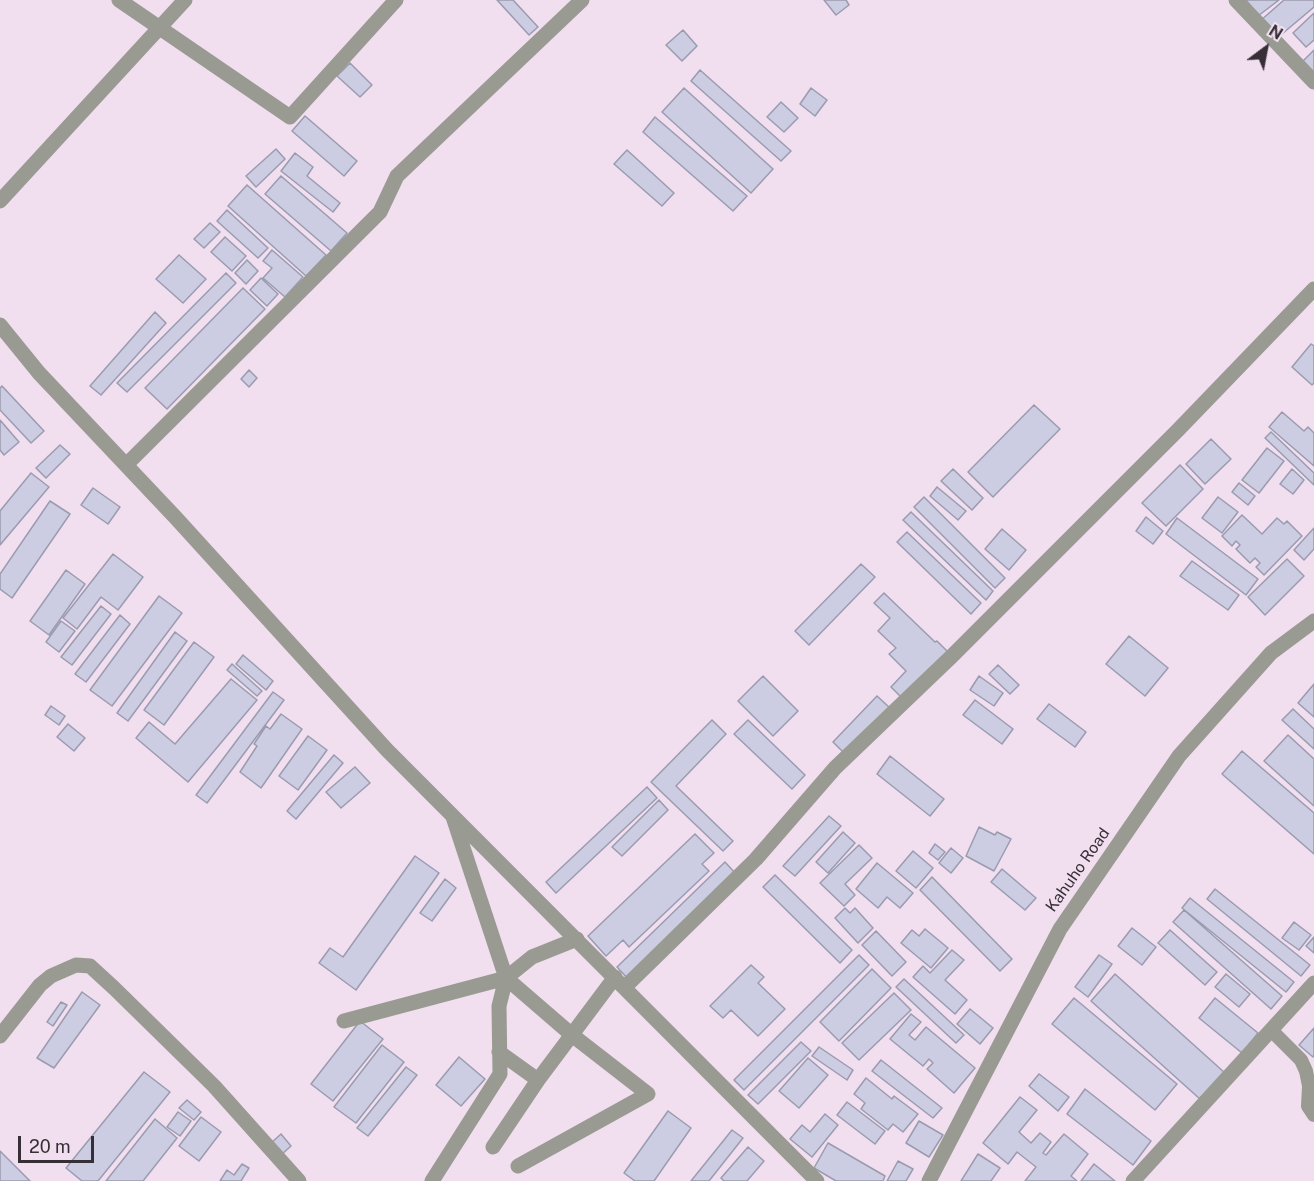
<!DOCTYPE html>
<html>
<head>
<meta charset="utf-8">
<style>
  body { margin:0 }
  #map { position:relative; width:1314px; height:1181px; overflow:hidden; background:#f1dff0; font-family:"Public Sans",sans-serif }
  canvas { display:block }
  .north { position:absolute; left:1236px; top:18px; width:60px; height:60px; -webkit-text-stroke:4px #f1dff0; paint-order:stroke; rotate:32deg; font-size:16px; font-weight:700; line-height:24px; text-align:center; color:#362f36 }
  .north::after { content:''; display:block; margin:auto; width:21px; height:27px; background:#362f36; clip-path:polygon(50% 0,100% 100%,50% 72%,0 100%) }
  .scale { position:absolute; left:18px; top:1136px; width:76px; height:27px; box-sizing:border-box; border:3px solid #362f36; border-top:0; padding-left:8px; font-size:18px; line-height:21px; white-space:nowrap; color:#362f36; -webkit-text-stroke:4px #f1dff0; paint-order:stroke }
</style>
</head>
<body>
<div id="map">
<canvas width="1314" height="1181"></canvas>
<div class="north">N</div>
<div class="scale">20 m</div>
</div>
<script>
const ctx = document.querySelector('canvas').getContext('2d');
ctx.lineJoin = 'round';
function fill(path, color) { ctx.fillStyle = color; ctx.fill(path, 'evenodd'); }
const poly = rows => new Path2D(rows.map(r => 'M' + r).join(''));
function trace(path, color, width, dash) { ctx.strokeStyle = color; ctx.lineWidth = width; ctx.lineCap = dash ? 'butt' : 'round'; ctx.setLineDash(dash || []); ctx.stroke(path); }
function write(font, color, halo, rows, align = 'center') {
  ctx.font = font + ' "Public Sans",sans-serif'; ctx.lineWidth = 6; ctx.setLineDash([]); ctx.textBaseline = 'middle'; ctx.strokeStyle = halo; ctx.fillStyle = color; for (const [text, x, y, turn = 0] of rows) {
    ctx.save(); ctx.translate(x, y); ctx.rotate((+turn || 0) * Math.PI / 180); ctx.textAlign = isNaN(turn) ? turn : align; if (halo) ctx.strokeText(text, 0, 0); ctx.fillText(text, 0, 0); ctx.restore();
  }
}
const building = poly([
  [497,0,513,0,538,27,529,35,497,0],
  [824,0,846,0,849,5,836,15,824,0],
  [1246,0,1279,0,1258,16,1246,0],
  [1284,0,1314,0,1314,7,1276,39,1260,21,1284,0],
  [1314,13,1314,40,1306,47,1293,33,1314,13],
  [683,30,697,46,682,61,666,45,683,30],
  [1314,50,1314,83,1297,67,1314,50],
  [350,63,372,85,360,97,337,76,350,63],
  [700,70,791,151,781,161,691,81,700,70],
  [684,88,773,169,751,193,662,112,684,88],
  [811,88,827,100,815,116,800,104,811,88],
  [781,102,798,118,784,132,767,117,781,102],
  [305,116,357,161,344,176,292,131,305,116],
  [655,117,747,196,733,211,643,132,655,117],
  [276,149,285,159,256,187,246,176,276,149],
  [627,150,674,193,662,206,614,164,627,150],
  [295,153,313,167,307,176,340,203,333,212,281,171,295,153],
  [281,176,347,233,331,251,265,194,281,176],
  [247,185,326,255,306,276,228,206,247,185],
  [227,210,268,248,258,258,217,221,227,210],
  [210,223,220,232,204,248,194,239,210,223],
  [225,237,246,256,232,271,211,252,225,237],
  [272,250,303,277,285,297,263,278,272,268,263,261,272,250],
  [179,255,206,279,183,303,156,279,179,255],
  [247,260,258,271,246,284,235,273,247,260],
  [226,273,236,283,127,392,117,383,226,273],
  [261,278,278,294,267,306,250,290,261,278],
  [243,288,265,309,167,409,145,388,243,288],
  [155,312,166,323,101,395,90,386,155,312],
  [1311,344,1314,346,1314,383,1312,385,1292,367,1311,344],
  [249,370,257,378,249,387,241,379,249,370],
  [2,386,44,431,31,443,0,410,0,388,2,386],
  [1034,405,1060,429,993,497,968,472,1034,405],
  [1282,412,1304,431,1308,427,1314,433,1314,466,1269,427,1282,412],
  [0,420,19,442,4,455,0,450,0,420],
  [1271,432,1314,473,1314,485,1265,438,1271,432],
  [1211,439,1231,459,1205,484,1186,464,1211,439],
  [60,445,70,454,46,478,36,468,60,445],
  [1267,448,1284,461,1259,493,1242,480,1267,448],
  [1180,465,1203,489,1166,526,1142,503,1180,465],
  [953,469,983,498,972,510,941,481,953,469],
  [1292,469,1304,480,1293,494,1280,484,1292,469],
  [31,473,49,487,0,545,0,511,31,473],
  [1239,483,1255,496,1248,505,1232,492,1239,483],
  [937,487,966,511,958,520,930,496,937,487],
  [93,488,120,507,108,524,81,505,93,488],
  [924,497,1005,578,995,588,914,507,924,497],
  [1218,497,1238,512,1222,533,1202,518,1218,497],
  [50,501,70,514,12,598,0,589,0,574,50,501],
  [911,512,993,591,986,600,903,520,911,512],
  [1242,515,1262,534,1277,518,1284,524,1287,521,1302,536,1264,575,1256,567,1260,563,1255,558,1250,563,1236,549,1240,545,1236,541,1232,546,1222,536,1242,515],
  [1146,517,1163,531,1153,544,1136,531,1146,517],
  [1177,518,1258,579,1246,595,1166,534,1177,518],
  [1314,528,1314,549,1304,560,1294,550,1314,528],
  [1002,529,1026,550,1009,570,985,549,1002,529],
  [907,532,981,603,971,614,897,542,907,532],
  [113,554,143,577,118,610,101,597,77,629,63,618,113,554],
  [1287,559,1304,576,1265,615,1248,597,1287,559],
  [1192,561,1239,595,1228,610,1180,576,1192,561],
  [861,564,875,577,809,645,795,631,861,564],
  [66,570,85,584,49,635,30,621,66,570],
  [884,593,935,642,937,641,948,652,902,698,891,687,906,671,889,654,896,648,878,631,890,618,874,603,884,593],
  [159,596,182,613,112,706,90,690,159,596],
  [101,606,111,614,72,665,61,657,101,606],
  [120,615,130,624,86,682,75,674,120,615],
  [61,621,75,631,59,652,46,642,61,621],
  [175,632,187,641,128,721,117,713,175,632],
  [1129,636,1168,668,1145,696,1106,664,1129,636],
  [194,642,214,657,164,725,144,710,194,642],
  [243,655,273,681,266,690,236,664,243,655],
  [232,664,262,691,257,696,227,670,232,664],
  [998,665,1019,685,1010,694,989,674,998,665],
  [763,676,798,711,773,736,738,701,763,676],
  [979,676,1003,693,994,706,970,690,979,676],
  [231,679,257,700,188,782,136,738,149,722,175,744,231,679],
  [1314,684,1314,717,1298,703,1314,684],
  [273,692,284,700,207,803,196,795,273,692],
  [877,696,890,708,845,754,833,742,877,696],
  [975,700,1013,729,1002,744,963,715,975,700],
  [1049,704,1086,732,1075,747,1037,719,1049,704],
  [51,706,65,716,59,725,45,715,51,706],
  [1293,709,1314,729,1314,749,1282,720,1293,709],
  [281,714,302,729,261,788,240,772,257,746,254,744,266,726,270,729,281,714],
  [712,720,726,734,676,786,733,841,723,851,651,782,712,720],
  [748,720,805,775,792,789,734,734,748,720],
  [68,724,85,738,74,751,57,737,68,724],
  [1288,735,1314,759,1314,806,1264,761,1288,735],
  [308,736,327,750,298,790,279,776,308,736],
  [1242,751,1314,813,1314,854,1222,774,1242,751],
  [334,755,343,763,296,819,287,811,334,755],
  [890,756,944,799,930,816,877,774,890,756],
  [355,767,370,783,341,808,326,792,355,767],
  [647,787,657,798,556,893,546,882,647,787],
  [659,800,668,810,622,856,612,847,659,800],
  [829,816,841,826,795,876,783,866,829,816],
  [979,827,995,835,997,832,1011,839,994,871,966,856,979,827],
  [843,832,855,843,828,873,816,862,843,832],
  [695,834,714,853,702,864,709,871,629,947,623,940,606,956,588,936,695,834],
  [935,844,945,852,938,860,929,853,935,844],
  [859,845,872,858,845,884,855,895,844,906,820,883,859,845],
  [951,848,963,858,951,873,939,863,951,848],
  [913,851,933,868,916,888,896,871,913,851],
  [415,856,439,873,356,990,319,963,330,948,343,957,415,856],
  [725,862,736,874,628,979,617,967,725,862],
  [877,863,913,893,900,908,887,897,878,908,856,889,877,863],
  [1002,869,1036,898,1025,910,991,882,1002,869],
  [775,875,852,950,840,963,763,887,775,875],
  [932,877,1012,959,1000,971,920,890,932,877],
  [445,879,456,888,432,921,420,913,445,879],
  [1215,889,1310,965,1301,976,1207,899,1215,889],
  [1190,898,1294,982,1286,992,1182,908,1190,898],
  [845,908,850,913,855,908,873,928,858,943,835,918,845,908],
  [1184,910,1282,996,1271,1009,1173,922,1184,910],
  [1294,922,1311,935,1299,950,1282,938,1294,922],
  [1132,928,1156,947,1142,965,1118,946,1132,928],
  [925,929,948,948,931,968,901,943,912,930,919,936,925,929],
  [1170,930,1217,972,1205,985,1158,943,1170,930],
  [876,931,906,962,892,976,862,945,876,931],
  [1314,937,1314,953,1306,946,1314,937],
  [952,950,964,960,945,980,967,1000,955,1014,913,977,923,966,930,973,952,950],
  [859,955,869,965,744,1090,734,1080,859,955],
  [1099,955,1112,964,1088,997,1075,987,1099,955],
  [751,965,764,977,758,983,785,1009,758,1036,731,1010,723,1018,710,1006,751,965],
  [872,969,891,988,839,1041,820,1022,872,969],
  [1115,974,1225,1073,1201,1100,1091,1001,1115,974],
  [1226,974,1250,994,1239,1007,1215,987,1226,974],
  [904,979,964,1035,956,1043,896,987,904,979],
  [82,992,100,1005,54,1068,37,1058,82,992],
  [894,993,911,1010,859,1060,842,1043,894,993],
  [1074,998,1177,1084,1155,1110,1052,1024,1074,998],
  [1215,998,1258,1033,1242,1053,1199,1018,1215,998],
  [61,1002,67,1005,53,1026,47,1022,61,1002],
  [970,1009,993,1028,980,1044,957,1024,970,1009],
  [911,1014,921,1022,909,1035,915,1040,926,1027,975,1068,954,1093,927,1069,933,1063,929,1059,923,1066,890,1039,911,1014],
  [360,1021,383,1039,333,1101,311,1084,360,1021],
  [1314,1028,1314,1055,1313,1057,1299,1045,1314,1028],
  [801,1042,811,1051,758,1104,748,1095,801,1042],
  [382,1045,404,1062,356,1123,334,1107,382,1045],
  [819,1047,853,1070,847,1080,812,1056,819,1047],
  [459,1057,485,1079,461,1106,436,1085,459,1057],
  [808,1058,828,1075,799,1108,779,1091,808,1058],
  [881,1060,942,1108,933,1118,872,1071,881,1060],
  [406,1067,417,1075,368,1136,357,1128,406,1067],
  [144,1072,170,1092,98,1181,82,1181,66,1168,144,1072],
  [1039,1074,1069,1097,1058,1111,1029,1086,1039,1074],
  [866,1078,892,1099,894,1096,918,1114,903,1132,893,1124,888,1130,861,1109,865,1103,854,1094,866,1078],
  [1085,1089,1151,1141,1133,1165,1067,1114,1085,1089],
  [1020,1097,1037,1110,1019,1132,1031,1143,1040,1133,1051,1142,1043,1153,1046,1155,1064,1134,1088,1154,1071,1176,1077,1181,1025,1181,1036,1167,1017,1152,1008,1164,983,1143,1020,1097],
  [187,1100,201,1112,194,1120,179,1108,187,1100],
  [847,1102,885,1131,875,1144,837,1115,847,1102],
  [668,1111,691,1128,654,1181,635,1181,624,1173,668,1111],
  [178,1112,191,1121,180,1136,167,1127,178,1112],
  [825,1114,838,1125,812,1157,790,1139,802,1125,810,1132,825,1114],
  [201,1117,221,1132,199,1161,179,1146,201,1117],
  [155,1119,177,1138,143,1181,106,1181,155,1119],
  [919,1121,943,1135,929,1157,906,1143,919,1121],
  [732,1130,743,1138,709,1181,691,1181,732,1130],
  [281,1134,291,1146,280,1156,270,1144,281,1134],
  [828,1143,885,1176,883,1181,836,1181,814,1168,828,1143],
  [748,1147,764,1161,747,1181,724,1181,721,1178,748,1147],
  [0,1151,30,1181,0,1181,0,1151],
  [978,1154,1000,1168,991,1181,961,1181,978,1154],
  [898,1161,913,1169,906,1181,887,1181,898,1161],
  [242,1164,249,1168,241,1181,220,1181,227,1170,234,1175,242,1164],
  [1094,1164,1115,1181,1081,1181,1094,1164]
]);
const service = poly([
  [1271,1030,1301,1060,1306,1071,1309,1086,1308,1106,1314,1115]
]);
const minor = poly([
  [119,0,290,117,396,0],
  [1236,0,1314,82],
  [0,201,185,0],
  [0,325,39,373,176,518,387,750,817,1181],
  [126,465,380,212,397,176,582,0],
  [453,817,506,978,572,1035,648,1094,518,1166],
  [625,987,756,859,835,768,952,656,1178,430,1314,289],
  [344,1021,506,978],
  [0,1036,40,985,51,976,76,965,90,966,114,988,214,1086,299,1181],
  [538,1080,615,977],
  [493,1147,538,1080,499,1052],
  [432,1181,500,1074,499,1006,506,978,532,957,577,939],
  [929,1181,1060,929,1179,756,1271,653,1314,621],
  [1133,1181,1314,983]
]);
const streetNames = [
  ["Kahuho Road",1078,870,-55]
];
fill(building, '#cccce2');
trace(building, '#9b9bb0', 1.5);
trace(service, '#999a91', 14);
trace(minor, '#999a91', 15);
write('16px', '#362f36', '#f1dff0', streetNames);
</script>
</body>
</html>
